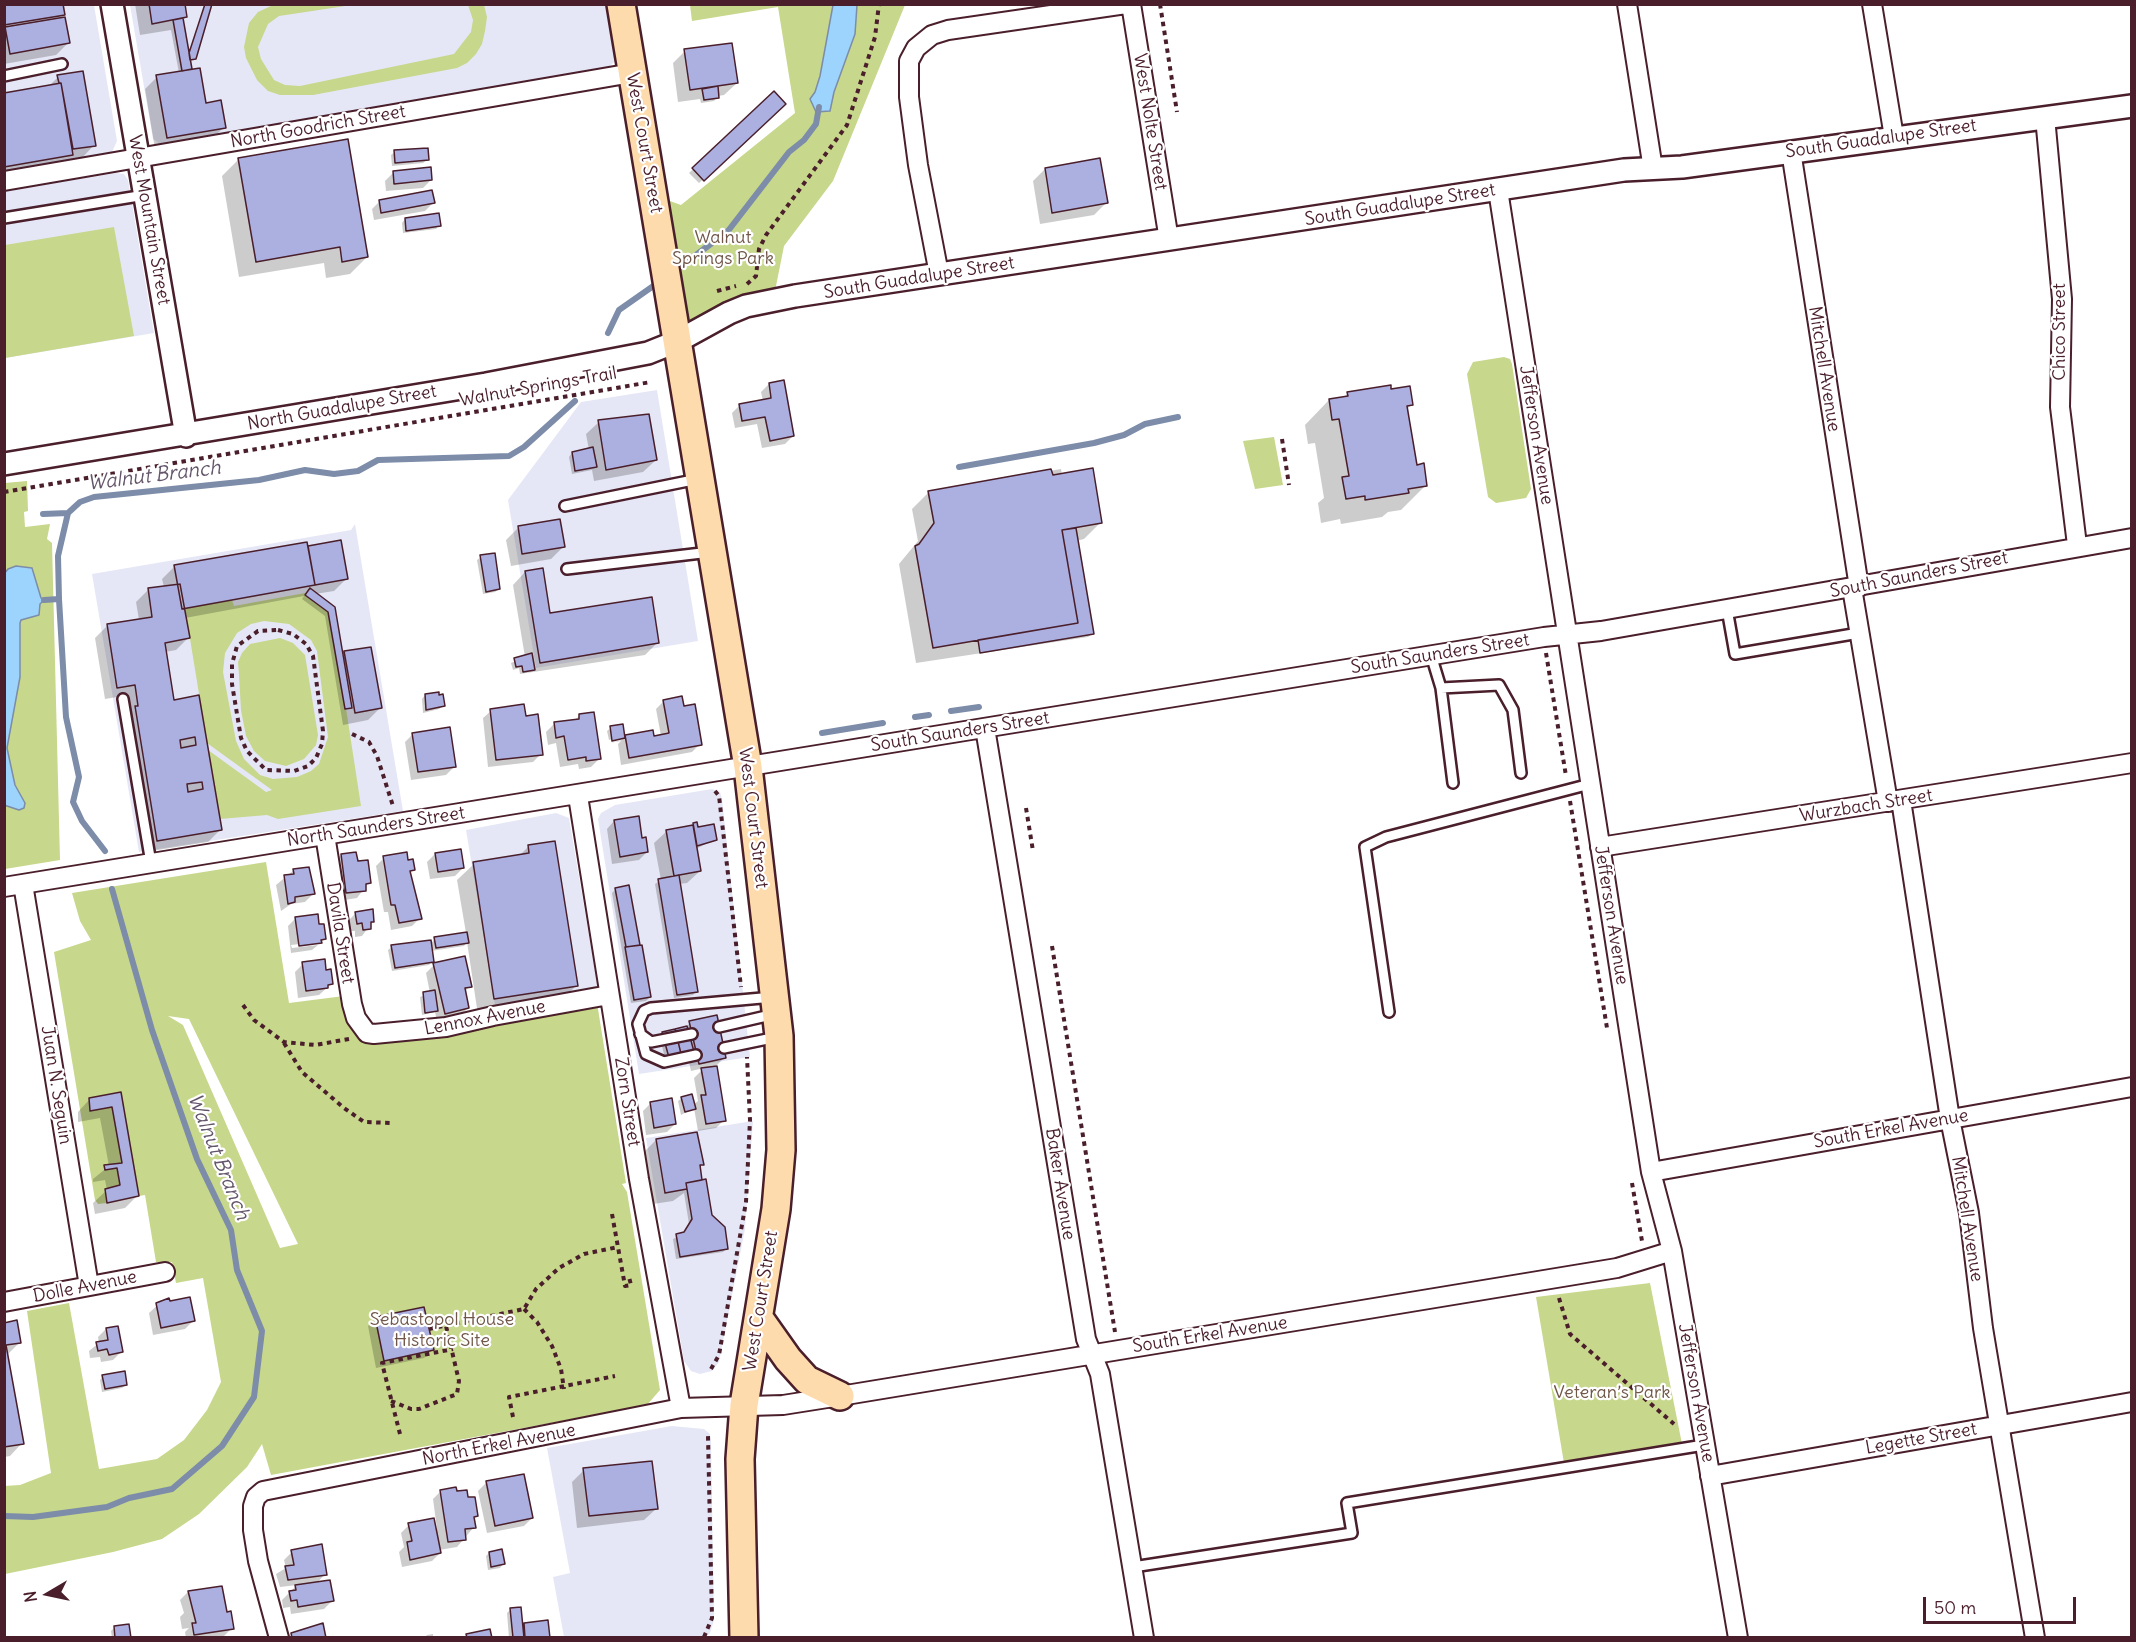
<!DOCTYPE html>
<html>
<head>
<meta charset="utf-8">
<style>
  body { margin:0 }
  #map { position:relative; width:2136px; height:1642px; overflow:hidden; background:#fff; font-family:Delius,sans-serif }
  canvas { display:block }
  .frame { position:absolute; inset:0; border:6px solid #4a1f2b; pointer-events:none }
  .north { position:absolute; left:18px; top:1564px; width:60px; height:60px; -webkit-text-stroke:4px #fff; paint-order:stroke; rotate:261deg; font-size:16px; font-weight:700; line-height:24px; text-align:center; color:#4a1f2b }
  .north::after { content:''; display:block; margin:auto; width:21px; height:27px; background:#4a1f2b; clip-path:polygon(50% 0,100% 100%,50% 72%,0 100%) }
  .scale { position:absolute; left:1923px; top:1597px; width:153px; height:27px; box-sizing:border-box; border:3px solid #4a1f2b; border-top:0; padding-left:8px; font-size:18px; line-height:21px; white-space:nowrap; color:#4a1f2b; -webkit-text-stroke:4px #fff; paint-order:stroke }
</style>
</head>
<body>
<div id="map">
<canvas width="2136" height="1642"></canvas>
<div class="frame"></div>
<div class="north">N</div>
<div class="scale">50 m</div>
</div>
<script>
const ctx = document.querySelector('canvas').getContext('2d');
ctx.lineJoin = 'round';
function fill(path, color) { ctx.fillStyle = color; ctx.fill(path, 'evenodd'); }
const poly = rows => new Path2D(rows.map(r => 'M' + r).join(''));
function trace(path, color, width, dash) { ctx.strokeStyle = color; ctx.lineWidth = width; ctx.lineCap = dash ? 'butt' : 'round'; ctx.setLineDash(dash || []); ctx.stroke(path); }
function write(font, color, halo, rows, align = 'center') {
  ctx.font = font + ' Delius,sans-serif'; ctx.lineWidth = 4.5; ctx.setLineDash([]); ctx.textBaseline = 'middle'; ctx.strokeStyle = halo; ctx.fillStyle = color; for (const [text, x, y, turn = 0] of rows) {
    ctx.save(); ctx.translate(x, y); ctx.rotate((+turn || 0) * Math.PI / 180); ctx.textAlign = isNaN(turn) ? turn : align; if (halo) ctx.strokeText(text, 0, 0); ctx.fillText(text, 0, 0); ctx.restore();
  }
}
const built = poly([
  [5,5,94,5,117,141,112,152,5,171],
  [130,5,605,5,615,61,609,67,160,144,153,139],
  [116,173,124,174,128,180,154,333,5,358,5,191],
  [657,390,698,641,536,668,508,500,581,402],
  [355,524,403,811,139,852,92,574,351,530],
  [712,789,720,792,722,799,750,1057,639,1074,598,819,601,813,615,805],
  [556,813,569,818,598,988,590,993,495,1005,466,830],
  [753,1121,745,1229,719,1362,712,1371,700,1374,691,1371,684,1361,646,1138],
  [672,1426,704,1429,710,1434,711,1442,714,1620,710,1633,706,1637,564,1637,553,1577,570,1573,547,1448]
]);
const green = poly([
  [273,5,352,5,279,16,268,24,258,47,261,59,274,80,285,85,300,86,454,54,471,32,473,20,468,5,484,5,487,17,485,31,482,44,476,54,467,63,457,68,313,95,280,95,268,91,257,80,246,58,244,47,249,23,258,12],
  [690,5,905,5,833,181,784,246,773,301,678,341,653,195,681,205,795,113,778,7,692,21],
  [114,227,134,336,5,358,5,245],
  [1504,357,1510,359,1512,364,1531,489,1526,498,1496,503,1488,497,1487,491,1467,374,1473,362],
  [1274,437,1283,485,1255,489,1243,441],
  [27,481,28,511,24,512,25,527,50,524,47,539,52,543,60,860,5,869,5,483],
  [305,593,331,611,361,806,278,819,267,815,220,819,208,750,266,792,272,790,207,743,185,608,232,600,234,606],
  [264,621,289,624,311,640,317,651,328,737,319,764,311,771,297,777,273,779,260,775,244,759,236,741,223,672,225,653,237,633,251,624],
  [280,638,293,643,305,655,318,735,316,745,304,759,286,766,265,761,254,751,246,736,241,710,239,675,238,662,242,653,250,644],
  [266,862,289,1003,344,996,356,1032,597,1003,626,1183,622,1184,627,1192,660,1390,647,1405,271,1475,262,1444,247,1467,199,1514,162,1539,113,1552,5,1574,4,1486,20,1485,51,1473,27,1311,69,1303,99,1469,157,1459,184,1440,207,1410,221,1382,203,1278,176,1283,172,1262,156,1262,145,1195,139,1196,121,1092,89,1098,112,1107,122,1163,105,1165,106,1170,117,1168,120,1185,107,1203,98,1204,95,1200,54,952,91,940,80,921,72,893],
  [168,1016,189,1019,298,1244,280,1248,183,1025],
  [1650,1283,1682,1444,1564,1463,1536,1297]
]);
const water = poly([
  [833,5,857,5,855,34,834,92,830,111,816,112,810,99,815,92,820,76,833,5],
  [16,566,32,568,41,598,44,600,40,604,39,615,21,620,20,623,20,677,7,748,15,785,25,803,24,808,19,810,4,805,4,574,8,569,16,566]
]);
const shadow = poly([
  [4,4,63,14,58,19,68,43,56,55,4,64],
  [135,4,184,4,186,17,182,21,189,53,203,4,187,60,206,4,195,58,189,62,190,68,187,71,205,104,224,127,212,139,155,149,145,89,157,77,179,73,171,30,140,35],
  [685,51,737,83,724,95,718,96,714,101,701,103,700,99,678,102,673,63],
  [58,77,94,145,82,158,67,160,60,167,4,176,4,94,48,87],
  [774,93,783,104,699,183,689,173],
  [395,152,427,160,423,163,392,166,391,155],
  [239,159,367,257,350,274,326,278,324,263,239,277,222,176],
  [1045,169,1106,203,1094,215,1040,224,1033,181],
  [393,173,431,180,423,188,386,191,385,181],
  [380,201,433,203,425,211,374,220,372,209],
  [405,219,439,225,436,229,403,233,402,223],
  [769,384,793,436,785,444,762,448,757,424,735,428,732,413,740,405,763,401,761,392],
  [1390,391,1411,405,1406,410,1416,466,1426,485,1401,510,1388,512,1382,517,1341,524,1340,519,1321,523,1318,503,1324,498,1315,443,1308,444,1305,425,1329,400,1343,398,1348,393],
  [599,422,656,460,643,472,594,481,592,470,572,474,569,457,572,453,589,450,586,434],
  [1061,469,1062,475,1100,523,1084,539,1076,541,1092,634,1088,637,916,663,899,564,918,541,912,509,929,492],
  [519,527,563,547,551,559,511,566,506,540],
  [340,542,347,578,334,591,315,594,334,608,342,656,345,653,380,708,368,720,343,725,325,616,302,599,304,596,185,618,188,638,176,650,165,652,172,701,198,697,220,830,208,842,145,852,123,696,105,699,95,638,108,625,139,620,136,602,148,590,164,587,162,579,175,566],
  [481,557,499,589,495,592,483,594,477,560],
  [525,572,549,615,658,642,645,655,520,674,519,668,513,670,511,663,525,657,513,585],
  [425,695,443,706,439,709,423,713,422,699],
  [664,701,700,744,692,752,621,765,618,744,621,741,609,743,622,740,622,737,609,740,607,731,611,728,624,738,661,736,656,709],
  [491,711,541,754,533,762,488,767,483,718],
  [579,716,599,759,591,767,579,769,578,764,560,767,556,743,548,745,546,732,554,724,574,721],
  [413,734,454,767,446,775,411,780,405,742],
  [614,821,641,840,647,852,639,860,612,864,607,829],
  [694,824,715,839,696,849,700,871,687,883,679,884,697,991,693,995,674,998,655,884,661,880,654,843,667,831],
  [528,847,576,986,559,1002,478,1015,467,942,464,946,431,951,433,961,429,965,392,971,388,950,392,947,432,942,435,939,466,933,457,880,474,864,519,856],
  [435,854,463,868,455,876,430,879,427,862],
  [341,855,357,863,369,882,357,898,338,901,333,863],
  [384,858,407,862,413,869,409,873,420,918,412,926,391,930,388,912,384,912,376,866],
  [294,870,313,894,305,902,291,904,281,911,276,885],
  [628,887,650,997,646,1001,631,1003,612,893,616,889],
  [356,913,373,921,362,936,355,937,355,931,349,931,348,921],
  [296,918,318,926,325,938,319,944,319,942,291,945,292,948,318,945,312,950,291,953,288,926],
  [303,964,325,972,332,983,319,995,298,998,295,972],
  [434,965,470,986,464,992,468,1008,460,1016,437,1021,435,1012,422,1015,420,997,430,993,426,973],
  [690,1023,724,1058,716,1066,724,1120,716,1128,698,1131,694,1108,681,1115,678,1101,682,1098,693,1105,698,1101,694,1078,704,1068,691,1071,689,1062,667,1068,660,1037,663,1033,685,1028],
  [120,1094,137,1196,125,1208,95,1214,93,1203,107,1190,105,1180,93,1182,93,1179,109,1166,100,1118,78,1122,78,1112,90,1099],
  [651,1103,675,1124,667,1132,646,1135,643,1111],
  [656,1140,702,1164,699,1167,710,1216,727,1248,723,1252,676,1259,673,1239,683,1234,689,1224,684,1193,673,1201,653,1204,644,1152],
  [189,1299,193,1321,185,1329,153,1335,149,1313,162,1301],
  [376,1318,432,1350,424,1358,376,1368,368,1326],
  [4,1324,20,1342,8,1354,22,1443,10,1456,4,1457],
  [106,1329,121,1352,113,1360,101,1362,100,1357,90,1358,89,1351,99,1343,98,1337],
  [103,1376,126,1385,122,1388,102,1392,100,1380],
  [584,1470,657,1508,644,1520,577,1528,572,1482],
  [486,1483,532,1518,524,1526,487,1533,478,1491],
  [441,1491,456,1493,467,1499,477,1516,473,1519,474,1527,457,1547,439,1550,440,1553,432,1561,402,1567,399,1552,404,1547,401,1533,409,1525,437,1529,433,1499],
  [292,1552,325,1574,316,1584,332,1601,324,1609,291,1614,290,1607,283,1608,282,1600,297,1585,280,1587,276,1574,286,1568,284,1560],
  [489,1553,503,1564,500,1568,488,1570,486,1556],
  [188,1592,226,1614,232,1628,224,1636,186,1638,185,1632,189,1628,182,1629,180,1617,184,1613,180,1600],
  [511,1609,521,1628,525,1624,548,1638,509,1638,507,1613],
  [114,1628,129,1638,112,1638,111,1631],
  [433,1634,433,1638,424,1638,427,1635]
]);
const stream = poly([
  [672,273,728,231,789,152,804,140,816,124,819,107],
  [608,333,619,310,659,282],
  [959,467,1094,443,1124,435,1145,424,1178,417],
  [43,514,68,513],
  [44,600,59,599],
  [951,711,979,707],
  [915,717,929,715],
  [822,733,883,723],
  [105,851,82,821,73,802,79,777,66,717,59,599,58,556,68,513,80,502,94,497,259,480,305,470,334,474,358,471,378,460,509,456,524,447,575,401],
  [4,1516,33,1517,107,1507,129,1498,172,1489,222,1446,254,1397,262,1331,237,1270,231,1230,197,1159,152,1030,112,889]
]);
const building = poly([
  [4,4,63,4,65,15,4,25,4,4],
  [149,4,185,4,187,17,152,24,149,4],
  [205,4,212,4,196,59,190,60,189,53,205,4],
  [65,17,70,43,10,54,5,27,65,17],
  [183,18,192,69,182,71,173,20,183,18],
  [732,43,738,83,690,90,684,49,732,43],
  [200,68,206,103,221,100,226,128,167,138,156,75,200,68],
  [83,71,96,146,73,149,61,83,59,83,57,75,83,71],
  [61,83,73,155,4,167,4,93,61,83],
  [718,86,719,98,704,100,702,89,718,86],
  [774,91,786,104,704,181,692,168,774,91],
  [348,139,368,257,342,262,340,247,256,262,238,158,348,139],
  [428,148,429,160,395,163,394,150,428,148],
  [1100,158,1108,203,1052,213,1045,168,1100,158],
  [431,167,432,180,394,184,393,171,431,167],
  [432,190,435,203,381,213,379,200,432,190],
  [439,213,441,226,406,231,405,218,439,213],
  [784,380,794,436,770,441,765,417,742,421,739,404,771,398,769,383,784,380],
  [1391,385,1391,389,1410,386,1413,405,1407,406,1417,465,1424,463,1427,486,1408,489,1409,493,1365,500,1365,496,1346,499,1342,477,1349,476,1339,419,1332,420,1329,399,1348,396,1347,392,1391,385],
  [649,414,657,460,606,470,598,420,649,414],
  [593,447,597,467,575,471,572,452,593,447],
  [1093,468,1102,523,1062,530,1078,623,933,648,915,546,919,544,934,523,928,491,1051,469,1053,475,1093,468],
  [560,519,565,547,522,554,518,526,560,519],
  [1076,528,1094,634,980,653,978,640,1078,623,1062,530,1076,528],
  [341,540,348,579,315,585,308,546,341,540],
  [307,542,315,585,182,609,174,565,307,542],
  [495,553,500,589,486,592,480,555,495,553],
  [543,568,550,613,652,597,659,643,540,663,525,571,543,568],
  [180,584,190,638,165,643,174,700,199,695,222,830,157,841,135,706,138,706,135,685,117,688,107,624,152,617,148,588,180,584],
  [195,737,196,745,181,748,180,740,195,737],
  [202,782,203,789,188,792,187,784,202,782],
  [310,588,335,607,352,708,345,709,328,612,305,595,310,588],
  [371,647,382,708,355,713,344,651,371,647],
  [532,653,535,670,523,672,522,666,516,667,514,658,532,653],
  [439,692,439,695,443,694,445,706,426,710,425,694,439,692],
  [682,696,684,706,695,704,702,745,629,758,625,735,653,730,654,736,669,733,663,700,682,696],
  [524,704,526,716,538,714,543,755,496,760,490,709,524,704],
  [594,712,601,759,586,761,586,757,568,760,564,736,556,738,554,722,579,719,579,714,594,712],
  [623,724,625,738,612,741,610,726,623,724],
  [450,727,456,767,418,772,412,733,450,727],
  [639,816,642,838,646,837,648,852,620,857,614,820,639,816],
  [697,822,698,827,714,824,717,840,697,846,693,823,697,822],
  [693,825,701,871,674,876,666,830,693,825],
  [555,841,578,986,494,999,473,862,529,853,528,845,555,841],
  [461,849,464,868,438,872,435,853,461,849],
  [356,852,358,861,368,860,371,883,366,884,366,891,346,893,341,854,356,852],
  [407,852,408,860,413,859,415,870,410,871,422,919,399,923,395,905,391,905,383,856,407,852],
  [309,867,315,894,295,897,295,902,288,904,284,875,294,874,293,869,309,867],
  [679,875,698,992,677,995,658,879,679,875],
  [629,885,640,945,626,947,615,888,629,885],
  [373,909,374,922,371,922,371,929,363,930,362,923,357,924,355,912,373,909],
  [318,914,319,924,324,924,326,939,321,940,322,943,299,946,295,917,318,914],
  [467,932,469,943,436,948,434,937,467,932],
  [431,940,434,962,395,968,391,945,431,940],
  [642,945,651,997,634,1000,625,947,642,945],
  [465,956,472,987,465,988,469,1008,445,1014,433,963,465,956],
  [325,959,326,970,331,969,333,984,328,985,328,988,306,991,302,962,325,959],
  [435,990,438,1011,425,1013,423,992,435,990],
  [717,1015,726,1058,699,1064,689,1021,717,1015],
  [687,1026,696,1059,683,1062,675,1029,687,1026],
  [675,1029,683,1062,671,1065,662,1032,675,1029],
  [717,1066,726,1121,706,1124,701,1095,706,1095,701,1068,717,1066],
  [121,1092,139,1196,107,1203,105,1189,120,1185,117,1168,105,1170,104,1165,122,1163,112,1107,90,1111,89,1098,121,1092],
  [692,1094,696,1109,685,1112,681,1097,692,1094],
  [672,1098,676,1124,654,1128,650,1102,672,1098],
  [697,1132,704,1165,700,1165,702,1180,686,1183,687,1189,665,1193,656,1139,697,1132],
  [706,1179,712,1215,725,1227,728,1249,680,1257,676,1234,684,1232,692,1219,686,1183,706,1179],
  [190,1297,195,1321,161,1328,156,1303,169,1298,170,1301,190,1297],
  [424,1307,434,1350,384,1361,375,1317,424,1307],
  [17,1320,21,1343,6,1345,24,1444,4,1447,4,1323,17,1320],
  [118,1326,123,1352,109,1355,107,1349,98,1351,96,1342,108,1340,106,1328,118,1326],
  [125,1371,127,1385,105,1389,102,1375,125,1371],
  [652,1461,658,1509,589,1516,583,1468,652,1461],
  [524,1474,533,1518,495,1526,486,1481,524,1474],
  [456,1487,457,1491,467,1490,468,1497,475,1497,478,1516,474,1517,476,1528,465,1529,466,1540,448,1542,440,1490,456,1487],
  [434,1518,441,1553,410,1560,407,1542,412,1541,408,1523,434,1518],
  [322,1544,327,1575,288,1580,285,1566,294,1565,291,1550,322,1544],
  [502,1549,505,1564,491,1567,489,1552,502,1549],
  [330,1580,334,1601,298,1607,297,1600,291,1601,289,1591,296,1590,295,1585,330,1580],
  [222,1586,227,1612,231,1611,234,1629,194,1635,192,1623,196,1623,188,1591,222,1586],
  [521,1607,524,1638,513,1638,510,1608,521,1607],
  [548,1620,550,1638,525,1638,524,1623,548,1620],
  [323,1623,326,1638,292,1638,291,1633,323,1623],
  [129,1624,131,1638,115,1638,114,1626,129,1624],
  [490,1629,492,1638,467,1638,466,1634,490,1629]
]);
const path = poly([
  [1160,4,1177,112],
  [747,284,756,276,759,249,766,235,847,125,875,37,879,4],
  [717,291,736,286],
  [1282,439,1289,485],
  [4,492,651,382],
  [278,630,293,634,306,644,313,656,323,731,322,744,316,758,308,766,294,771,266,770,247,751,241,738,232,684,232,664,237,646,258,631,278,630],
  [1546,653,1566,776],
  [352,734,369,742,377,756,393,806],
  [715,791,719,796,741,987],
  [1570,801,1607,1028],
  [1026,808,1033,851],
  [1052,946,1115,1332],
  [243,1005,254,1020,284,1042,315,1045,349,1039],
  [284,1043,302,1072,344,1108,364,1122,392,1123],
  [1632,1183,1642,1241],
  [612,1214,625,1286,631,1285,629,1277],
  [1559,1298,1570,1334,1674,1424],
  [524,1309,537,1322,552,1346,561,1369,564,1389],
  [429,1329,524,1309,536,1289,559,1268,584,1254,618,1247],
  [711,1369,719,1355,746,1202,750,1120,747,1057],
  [391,1401,411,1409,419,1409,457,1394,459,1381,446,1326],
  [513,1417,509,1397,615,1376],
  [400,1434,382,1363,453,1349],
  [704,1637,712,1618,708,1436]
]);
const service = poly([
  [4,76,62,64],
  [4,218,145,195],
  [565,506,698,479],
  [567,569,710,552],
  [1727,609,1735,654,1859,633],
  [1431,655,1441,688,1499,685,1513,710,1521,773],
  [1441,688,1453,783],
  [123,699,151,863],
  [1389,1012,1365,847,1386,837,1590,784],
  [719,1027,775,1014],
  [640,1034,651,1042,692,1034],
  [724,1048,777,1037],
  [696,1055,664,1062,646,1054,638,1024,644,1011,651,1008,773,997],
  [1133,1567,1352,1533,1347,1503,1704,1445]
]);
const minor = poly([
  [1131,4,1169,240],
  [1627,4,1653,169],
  [1872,4,1894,137],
  [2045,117,2062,299,2060,407,2077,545],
  [1791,151,1859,587],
  [4,181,632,73],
  [1498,190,1651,1172,1672,1251,1738,1638],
  [939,274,918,165,909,97,909,61,916,48,932,35,948,30,1126,4],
  [1852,588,1888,802],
  [985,728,1086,1339,1100,1374,1144,1638],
  [578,796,639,1179,681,1408],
  [1901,800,1950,1119,1969,1213,1983,1328,2035,1638],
  [325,835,352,1004,356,1018,367,1033,374,1034,446,1027,493,1016,609,995],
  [1600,847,2132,763],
  [23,884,89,1286],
  [4,887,1544,637,1601,631,2132,538],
  [1651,1172,2132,1087],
  [4,1302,165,1272],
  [1710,1476,2132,1402],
  [279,1638,258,1561,253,1530,253,1506,256,1497,263,1491,681,1408,783,1405,840,1396,1617,1268,1672,1251]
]);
const tertiary = poly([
  [112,4,186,436],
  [4,464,486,384,648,353,678,341,729,313,746,306,795,296,1624,170,1682,167,2132,106]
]);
const primary = poly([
  [621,4,748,767,779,1036,781,1150,776,1209,744,1405,740,1459,744,1638],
  [759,1318,788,1359,807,1380,840,1396]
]);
const streetNames = [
  ["West Nolte Street",1150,122,81],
  ["North Goodrich Street",318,127,-10],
  ["South Guadalupe Street",1881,139,-8],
  ["West Court Street",644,143,80],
  ["South Guadalupe Street",1400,205,-9],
  ["West Mountain Street",149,220,80],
  ["South Guadalupe Street",919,278,-9],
  ["Chico Street",2060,332,-90],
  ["Mitchell Avenue",1824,369,81],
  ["Walnut Springs Trail",538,387,-10],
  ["North Guadalupe Street",342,408,-10],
  ["Jefferson Avenue",1536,435,81],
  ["South Saunders Street",1919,575,-11],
  ["South Saunders Street",1440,654,-9],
  ["South Saunders Street",960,732,-9],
  ["Wurzbach Street",1866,806,-9],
  ["West Court Street",753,818,83],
  ["North Saunders Street",376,827,-9],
  ["Jefferson Avenue",1611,915,81],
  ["Davila Street",340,933,81],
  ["Lennox Avenue",485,1018,-11],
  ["Juan N. Seguin",56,1085,81],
  ["Zorn Street",627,1102,81],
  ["South Erkel Avenue",1891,1129,-10],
  ["Baker Avenue",1060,1184,81],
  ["Mitchell Avenue",1967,1219,81],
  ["Dolle Avenue",85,1287,-11],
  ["West Court Street",761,1301,-81],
  ["South Erkel Avenue",1210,1335,-9],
  ["Jefferson Avenue",1696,1393,80],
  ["Legette Street",1921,1439,-10],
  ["North Erkel Avenue",499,1445,-11]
];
const parkNames = [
  ["Walnut",723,238],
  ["Springs Park",723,259],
  ["Sebastopol House",442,1320],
  ["Historic Site",442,1341],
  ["Veteran’s Park",1612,1393]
];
const waterNames = [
  ["Walnut Branch",154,476,-7],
  ["Walnut Branch",218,1157,68]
];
fill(built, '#e6e7f6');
fill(green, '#c7d78b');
fill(water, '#9dd4fd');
trace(water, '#7c8ca9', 1.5);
fill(shadow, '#0003');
trace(stream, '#7c8ca9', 6);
fill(building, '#acb0e1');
trace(building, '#4a1f2b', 1.5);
trace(service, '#4a1f2b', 14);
trace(minor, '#4a1f2b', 22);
trace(tertiary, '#4a1f2b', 26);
trace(primary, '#4a1f2b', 32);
trace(path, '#4a1f2b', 4, [4.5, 4.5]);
trace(service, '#fff', 9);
trace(minor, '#fff', 18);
trace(tertiary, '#fff', 21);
trace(primary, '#fedbac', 27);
write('18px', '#4a1f2b', '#fff', streetNames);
write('18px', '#705648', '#fff', parkNames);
write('italic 20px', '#63556a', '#fff', waterNames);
</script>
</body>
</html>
